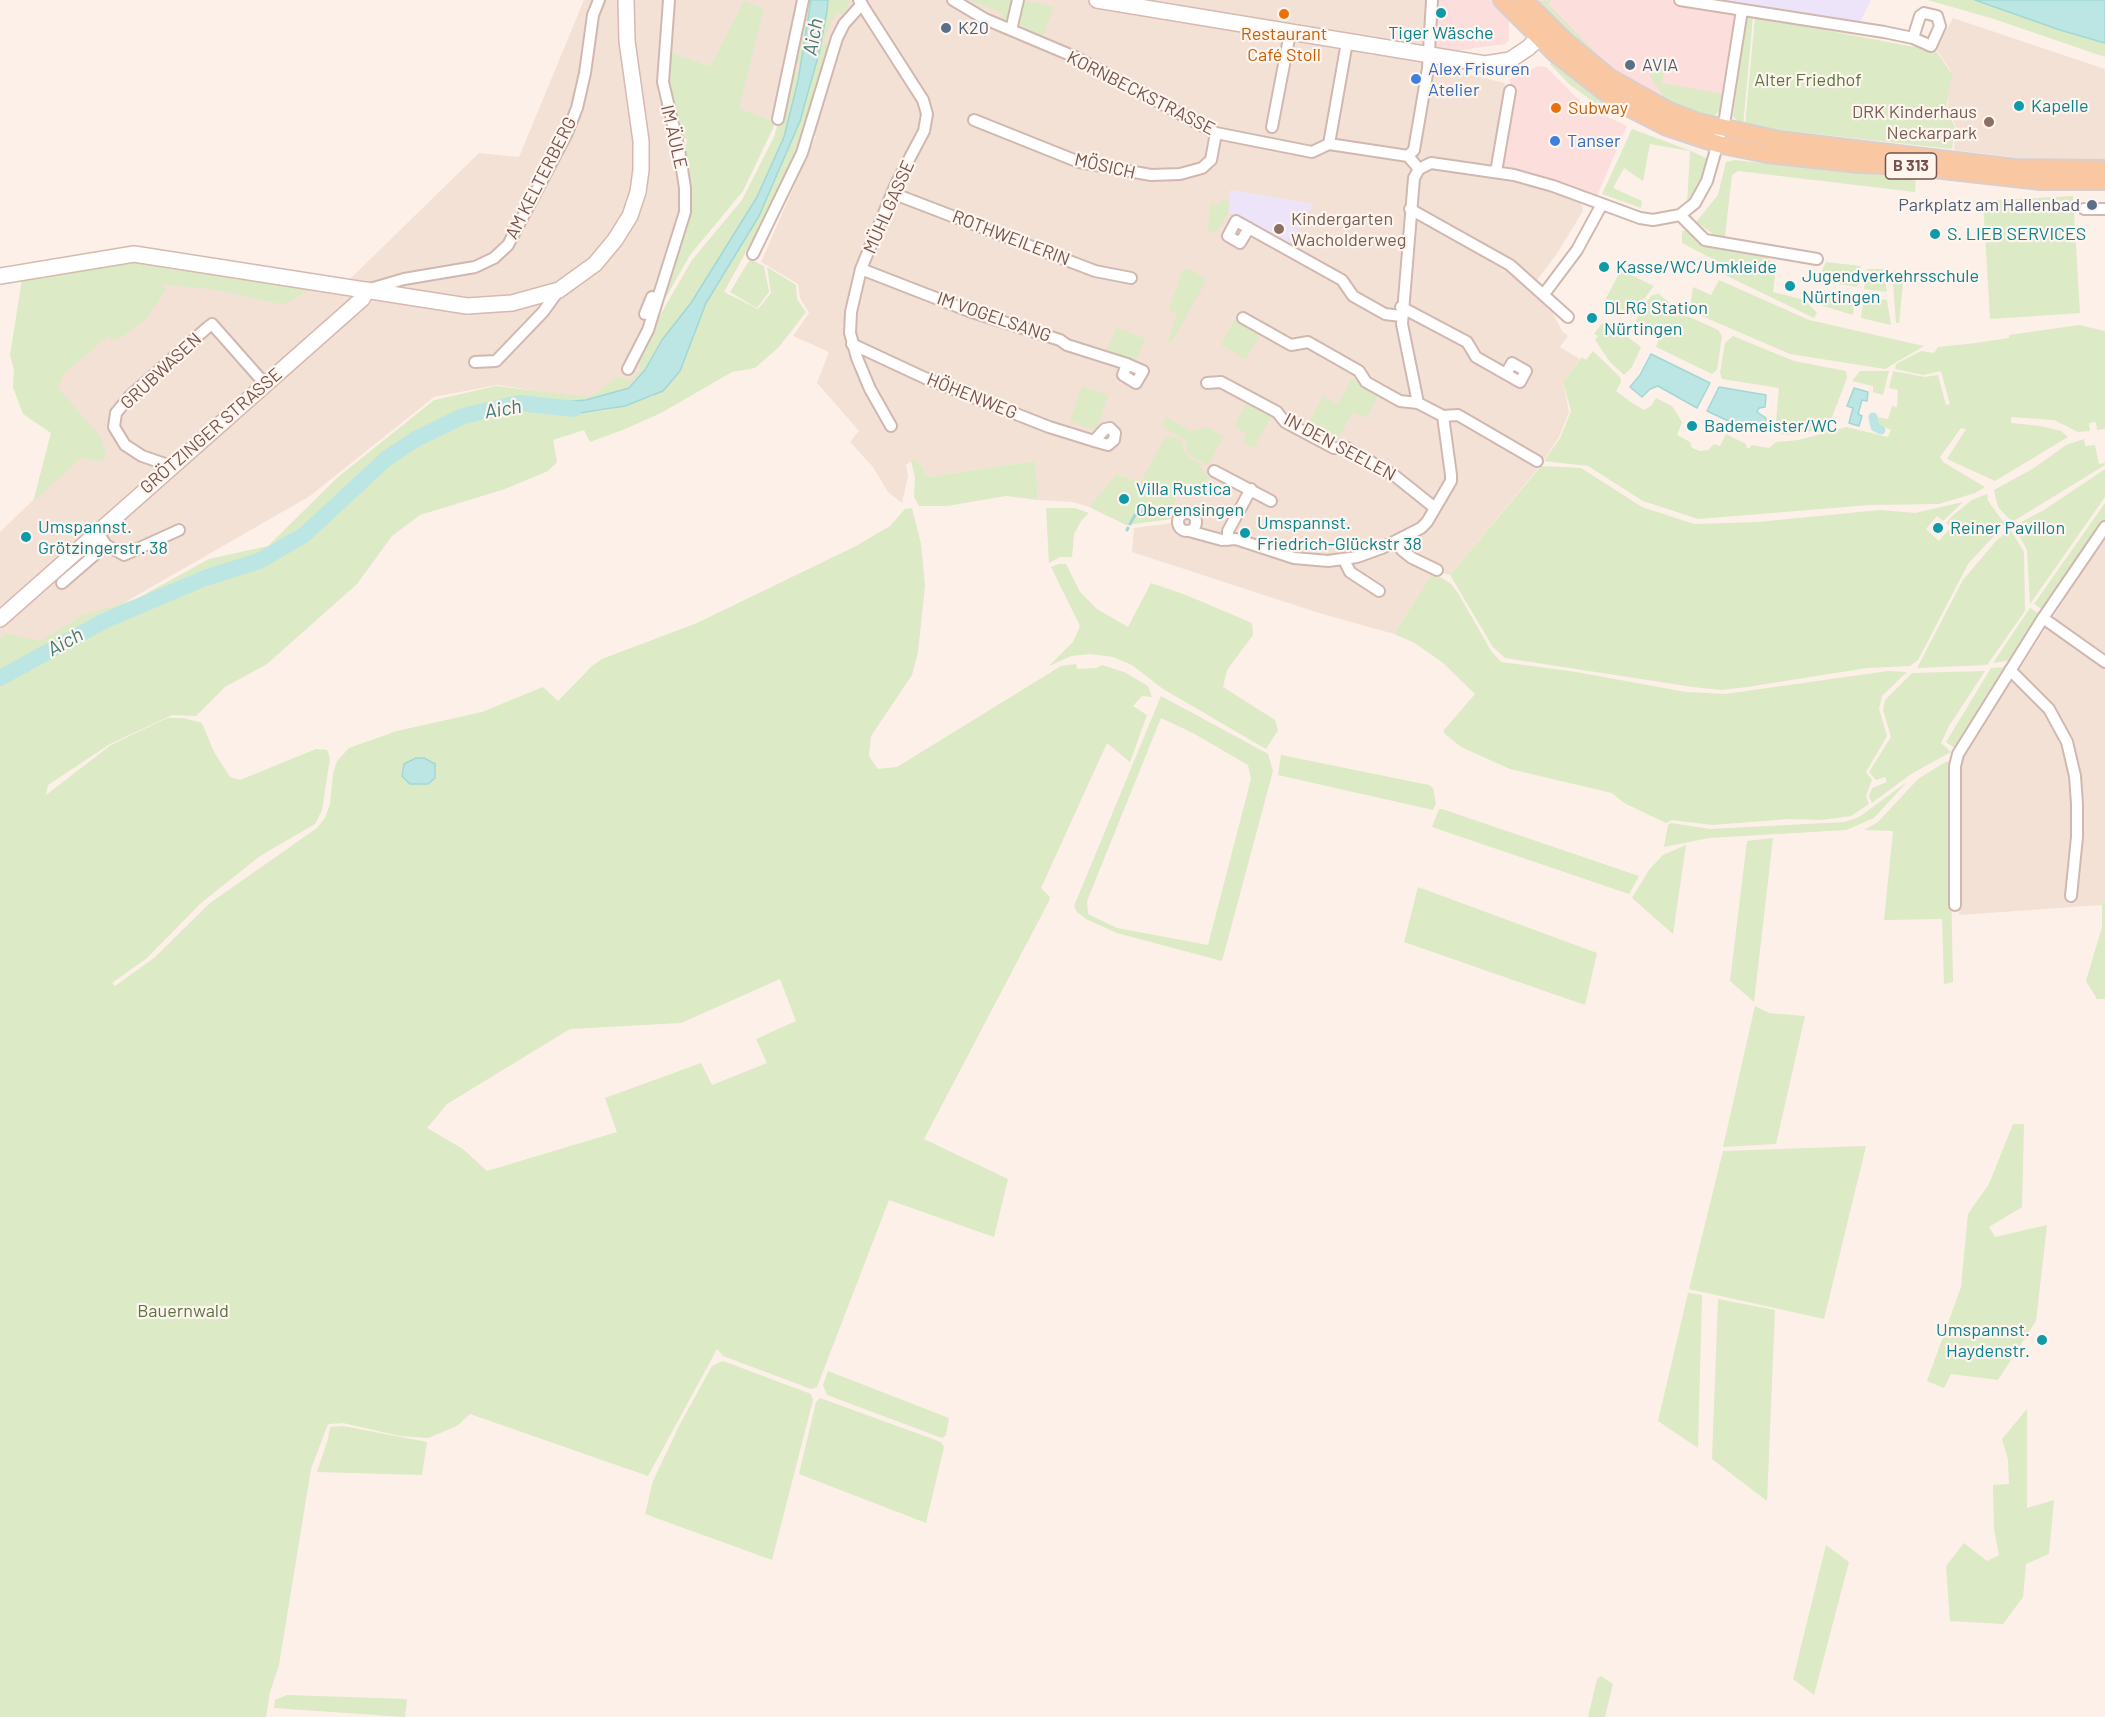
<!DOCTYPE html>
<html>
<head>
<meta charset="utf-8">
<style>
  body { margin:0 }
  canvas { display:block; background:#fcf0e8 }
</style>
</head>
<body>
<canvas width="2105" height="1717"></canvas>
<script>
const ctx = document.querySelector('canvas').getContext('2d');
ctx.lineJoin = 'round';
function fill(path, color) { ctx.fillStyle = color; ctx.fill(path, 'evenodd'); }
const poly = rows => new Path2D(rows.map(r => 'M' + r).join(''));
function trace(path, color, width, dash) { ctx.strokeStyle = color; ctx.lineWidth = width; ctx.lineCap = dash ? 'butt' : 'round'; ctx.setLineDash(dash || []); ctx.stroke(path); }
function write(font, color, halo, rows, align = 'center') {
  ctx.font = font + ' Barlow,sans-serif'; ctx.lineWidth = 4.5; ctx.setLineDash([]); ctx.textBaseline = 'middle'; ctx.strokeStyle = halo; ctx.fillStyle = color; for (const [text, x, y, turn = 0] of rows) {
    ctx.save(); ctx.translate(x, y); ctx.rotate((+turn || 0) * Math.PI / 180); ctx.textAlign = isNaN(turn) ? turn : align; if (halo) ctx.strokeText(text, 0, 0); ctx.fillText(text, 0, 0); ctx.restore();
  }
}
const residential = poly([
  [584,0,1427,0,1423,64,1505,83,1490,177,1540,186,1581,203,1583,211,1556,255,1531,288,1551,309,1562,331,1568,336,1560,347,1580,359,1563,382,1569,412,1559,437,1540,466,1450,575,1433,572,1394,634,1319,613,1132,552,1134,528,1172,523,1177,511,1175,505,1177,495,1118,474,1089,507,1073,502,1038,500,1035,461,927,477,919,462,911,461,906,465,908,476,902,503,888,492,873,467,850,442,859,431,817,383,829,352,793,336,809,313,800,298,798,284,761,262,816,136,738,108,746,77,671,53,691,200,683,236,634,382,595,399,497,385,434,397,310,496,0,674,0,532,90,445,50,382,169,259,350,279,479,153,519,157],
  [1953,18,2105,69,2105,161,2052,162,1954,150,1956,127,1947,109,1951,71,1936,49],
  [2105,537,2105,898,2102,905,1959,915,1962,758]
]);
const commercial = poly([
  [1437,0,1494,0,1509,17,1509,40,1505,44,1447,52,1436,50],
  [1538,0,1668,0,1736,10,1719,110,1703,116,1646,93,1609,69],
  [1538,66,1546,67,1585,106,1627,126,1597,196,1544,178,1507,169,1502,164,1510,79]
]);
const education = poly([
  [1713,0,1871,0,1858,26],
  [1230,190,1314,204,1289,244,1229,213]
]);
const green = poly([
  [807,0,811,0,805,44,792,106,784,137,757,197,713,268,691,303,662,340,645,370,629,388,586,400,552,403,573,414,608,410,652,397,680,371,706,302,759,216,800,121,819,53,828,0,850,0,844,15,836,13,829,27,823,43,828,46,807,123,785,181,724,292,758,309,771,293,767,267,796,285,797,299,806,312,779,347,755,368,732,372,661,413,625,429,590,442,584,430,553,440,557,462,548,471,505,489,420,515,392,536,357,584,267,664,225,687,196,716,172,715,110,744,48,785,46,795,111,745,167,718,184,718,202,723,214,752,230,777,240,780,316,749,327,750,330,758,322,810,315,824,260,856,201,903,147,958,112,983,115,986,154,958,210,903,317,828,325,818,330,804,333,774,337,761,349,748,397,731,482,712,543,687,558,701,592,666,602,659,697,623,856,546,890,526,905,509,912,508,921,544,925,586,918,652,912,675,871,736,869,756,878,769,897,767,1061,666,1076,664,1077,669,1097,668,1102,665,1124,672,1148,686,1152,697,1142,696,1133,706,1147,715,1130,762,1107,743,1041,888,1050,897,1049,901,924,1139,1008,1179,994,1237,889,1200,817,1387,811,1389,723,1356,717,1349,648,1476,470,1414,457,1426,428,1438,400,1436,343,1423,328,1424,311,1469,279,1665,270,1692,266,1717,0,1717,0,638,5,633,40,641,83,615,136,599,209,559,268,546,338,477,434,400,496,386,590,397,618,377,631,381,639,370,640,356,648,336,692,260,742,200,774,137,792,72,797,72,800,65,795,61],
  [780,979,796,1021,756,1039,767,1063,712,1085,701,1063,605,1098,617,1132,487,1171,463,1149,427,1128,447,1104,570,1029,681,1023],
  [970,0,1013,0,1006,21,1001,20,1002,13],
  [1023,0,1054,7,1042,38,1027,32,1019,24],
  [1551,0,1548,4,1599,56,1572,37,1537,1],
  [1928,0,1975,0,2105,43,2105,57,1994,19],
  [744,1,764,9,739,108,776,122,743,191,690,255,653,320,683,236,691,200,684,158,687,139,679,138,666,86,669,52,711,66],
  [1753,16,1743,126,1733,117,1745,20],
  [1755,17,1936,51,1952,74,1946,108,1955,127,1952,149,1745,126],
  [1655,57,1666,59,1662,83,1724,94,1720,110,1715,115,1706,117,1669,104,1650,77],
  [1554,59,1570,77,1601,101,1607,112,1569,84,1550,64],
  [1632,129,1691,151,1708,159,1701,191,1687,204,1690,151,1650,144,1643,181,1624,168,1613,188,1642,201,1641,208,1602,194],
  [1735,160,1841,172,1916,177,1915,192,1738,171,1732,175,1725,236,1716,236,1696,222,1718,195,1726,162],
  [2073,196,2080,313,1990,319,1983,201],
  [1223,200,1229,201,1228,213,1217,232,1208,231,1210,204,1218,205],
  [1688,230,1696,240,1706,245,1766,256,1776,268,1773,292,1805,300,1817,313,1814,318,1725,275,1728,267,1682,243,1682,231],
  [750,259,764,266,769,292,757,308,730,292],
  [132,262,309,290,284,305,217,290,162,284,166,290,145,320,117,340,108,336,64,374,58,388,100,436,106,454,104,460,96,461,82,457,33,502,51,433,23,414,13,387,14,370,10,355,22,279],
  [1826,262,1861,266,1857,287,1817,281],
  [1189,269,1203,277,1205,283,1171,343,1168,342,1177,313,1169,310,1182,270],
  [1867,269,1883,269,1887,292,1864,289],
  [1621,270,1654,286,1632,315,1609,303,1606,298],
  [1892,270,1904,273,1899,323,1896,323],
  [1719,280,1809,320,1924,346,1885,369,1790,354,1697,314,1690,308,1693,287,1711,295],
  [1816,292,1855,297,1853,315,1823,306,1818,301],
  [1659,294,1683,314,1718,330,1722,336,1717,370,1712,374,1656,347,1659,339,1642,330,1638,336,1632,331,1641,309,1652,295],
  [1864,297,1887,300,1891,325,1861,318],
  [1235,319,1261,333,1246,359,1221,345],
  [1602,323,1620,331,1641,347,1632,367,1624,375,1610,362,1595,340,1598,336,1594,334],
  [2079,325,2105,331,2105,429,2097,430,2096,422,2089,423,2090,431,2078,432,2054,420,2011,417,2011,423,2040,426,2061,431,2068,437,1995,481,1947,459,1966,429,1961,428,1940,457,1943,462,1985,487,1975,493,1939,504,1870,505,1698,519,1643,501,1588,466,1544,461,1560,438,1571,411,1563,382,1582,357,1586,360,1593,351,1620,377,1621,382,1616,391,1632,403,1644,410,1651,406,1656,398,1672,406,1682,422,1677,435,1690,442,1692,448,1700,451,1708,450,1714,444,1720,446,1726,434,1746,444,1747,448,1750,448,1751,445,1769,448,1776,442,1799,440,1846,427,1888,437,1891,430,1878,424,1878,417,1888,419,1892,406,1897,407,1898,390,1889,388,1893,371,1925,377,1938,375,1946,405,1950,404,1941,371,1923,375,1895,369,1896,364,1921,351,1934,353,1938,347,1968,344,2009,338,2009,335],
  [1117,328,1146,339,1134,363,1105,353],
  [1733,336,1794,361,1846,371,1847,378,1829,425,1823,429,1786,435,1775,432,1779,388,1722,379,1720,373,1725,343],
  [1860,371,1889,371,1883,395,1873,392,1873,386,1852,381],
  [1352,378,1380,393,1366,418,1353,412,1339,437,1310,421,1323,396,1338,404],
  [1082,386,1108,395,1096,431,1070,421],
  [1249,400,1273,413,1254,448,1243,442,1246,433,1234,426],
  [1166,417,1191,431,1207,427,1224,436,1208,465,1188,454,1185,439,1161,426],
  [1170,435,1181,441,1186,456,1202,464,1200,467,1210,475,1188,500,1177,495,1175,505,1177,511,1172,519,1126,525,1089,507,1117,474,1141,482,1165,437,1168,439],
  [2084,439,2085,446,2095,445,2099,464,2105,463,2105,465,2012,522,1998,507,1994,490,2034,468,2066,445],
  [913,460,919,462,927,477,1035,461,1038,500,1006,496,947,506,919,506,914,497,915,477,911,461],
  [1541,466,1581,468,1642,507,1694,524,1758,522,1880,510,1915,513,1963,502,1943,521,1937,516,1926,529,1939,541,1951,527,1946,523,1952,516,1972,500,1987,494,1988,501,2005,524,1968,564,1918,660,1910,666,1867,668,1747,687,1721,690,1693,687,1505,658,1493,647,1450,575],
  [2105,469,2105,497,2030,604,2027,550,2014,526,2044,510],
  [2105,503,2105,521,2043,610,2034,604],
  [1046,508,1075,508,1089,513,1081,521,1074,534,1072,557,1060,557,1049,563],
  [2010,529,2024,552,2025,611,1987,665,1917,668,1963,580,1996,541],
  [1059,564,1066,564,1080,592,1097,609,1128,627,1151,583,1186,595,1252,623,1253,635,1227,670,1223,687,1275,720,1278,730,1266,749,1163,689,1132,665,1113,657,1091,654,1071,656,1049,666,1073,642,1080,626,1051,567],
  [1433,572,1451,584,1458,593,1491,651,1501,662,1576,672,1686,692,1725,694,1888,671,1907,672,1882,696,1879,709,1887,736,1866,772,1872,780,1866,796,1869,804,1851,816,1822,820,1789,819,1712,825,1672,820,1666,823,1624,803,1612,793,1510,769,1461,747,1444,733,1444,730,1475,694,1442,662,1413,642,1394,634],
  [2030,608,2040,614,2011,660,1993,663],
  [2007,667,1956,749,1946,742,1991,668],
  [1985,671,1949,726,1941,743,1951,752,1911,774,1872,803,1869,796,1872,788,1887,782,1885,777,1876,780,1869,772,1891,737,1883,710,1885,700,1912,673],
  [1161,696,1268,754,1273,771,1222,961,1117,933,1086,919,1077,912,1074,906],
  [1161,718,1193,733,1248,765,1251,779,1208,945,1117,928,1088,914,1087,901],
  [1281,755,1429,785,1433,788,1436,804,1433,810,1278,775],
  [1947,761,1952,764,1949,785,1953,982,1944,984,1942,919,1884,920,1893,831,1864,830,1878,822,1918,779],
  [1907,782,1874,818,1846,830,1709,838,1664,847,1668,825,1671,823,1710,829,1845,822,1859,817],
  [1439,809,1442,809,1639,876,1629,894,1432,827],
  [1773,838,1754,1002,1730,981,1747,841],
  [1686,845,1673,934,1632,898,1649,870,1663,855],
  [1418,887,1597,953,1585,1005,1404,942],
  [2105,898,2105,999,2097,999,2086,981,2102,927,2102,905],
  [1755,1006,1769,1013,1805,1016,1776,1144,1723,1147],
  [2013,1124,2024,1124,2022,1207,1989,1227,1995,1237,2047,1225,2036,1321,1998,1380,1951,1374,1944,1388,1927,1381,1961,1287,1968,1214,1989,1184],
  [1866,1146,1824,1319,1689,1289,1723,1151],
  [1688,1293,1702,1295,1698,1448,1658,1421],
  [1718,1299,1775,1310,1767,1501,1712,1459],
  [723,1361,811,1394,813,1400,772,1560,645,1514,653,1481,679,1426,712,1366],
  [828,1371,949,1418,946,1435,942,1438,827,1395,823,1385],
  [820,1398,941,1442,944,1447,926,1523,799,1474,816,1402],
  [2027,1409,2027,1508,2054,1500,2049,1554,2026,1564,2023,1597,2003,1624,1950,1621,1946,1566,1964,1543,1987,1561,1999,1555,1994,1529,1993,1485,2009,1484,2008,1460,2002,1439],
  [343,1426,427,1442,422,1475,317,1472,328,1439,330,1427],
  [1826,1545,1849,1562,1814,1695,1793,1679],
  [1601,1676,1613,1684,1605,1717,1588,1717,1597,1679],
  [287,1695,407,1699,405,1717,274,1708,275,1700]
]);
const water = poly([
  [811,0,828,0,827,11,819,53,800,121,759,216,706,303,680,371,663,391,625,406,573,414,551,407,552,403,586,400,629,388,645,370,662,340,691,303,757,197,784,137,798,81,811,0],
  [1975,0,2105,0,2105,43,2060,30,1975,0],
  [1651,354,1710,383,1697,408,1658,386,1650,389,1642,397,1630,387,1640,375,1651,354],
  [1719,387,1766,395,1765,407,1759,408,1757,412,1766,418,1765,430,1757,433,1752,432,1707,411,1719,387],
  [1854,388,1868,392,1867,401,1862,400,1858,414,1862,416,1859,426,1849,423,1853,408,1847,406,1854,388],
  [416,758,424,758,435,764,435,778,428,784,410,784,402,776,404,764,416,758]
]);
const stream = poly([
  [1130,524,1135,515,1141,515,1144,509],
  [1127,530,1128,528]
]);
const canal = poly([
  [1873,417,1875,427,1881,430]
]);
const river = poly([
  [0,678,104,621,205,578,259,561,304,535,387,458,416,439,463,416,519,403,574,409]
]);
const minor = poly([
  [859,0,923,100,927,114,924,131,896,184,861,269,851,312,850,333,857,358,870,389,891,426],
  [953,0,985,19,1075,57,1216,133,1312,152,1329,144,1408,156,1419,169,1431,163,1514,175,1553,186,1640,218,1653,220,1680,215,1695,203,1707,181,1725,118,1742,10],
  [1680,0,1884,32,1913,38,1931,46,1940,26,1937,16,1924,13,1920,16,1913,38],
  [1011,30,1018,0],
  [778,119,803,0],
  [974,120,1079,162,1151,175,1180,174,1202,168,1211,160,1216,133],
  [1272,127,1290,33],
  [1329,144,1347,42],
  [1408,156,1414,150,1428,68,1432,0],
  [1496,172,1510,91],
  [892,193,1095,271,1131,278],
  [1410,209,1510,265,1568,317],
  [2084,209,2105,209],
  [1680,215,1705,240,1817,259],
  [1249,228,1240,243,1228,236,1236,221,1342,280,1353,296,1385,314,1401,316],
  [753,254,802,153,837,38,844,24,862,4],
  [861,269,969,311,1060,340,1067,345,1127,364,1143,371,1136,383,1123,375,1127,364],
  [370,289,404,279,475,267,494,258,508,245,567,133,577,108,585,73,593,15,599,0],
  [1544,294,1577,250,1602,204],
  [1401,307,1467,342,1476,357,1520,382,1526,371,1512,363,1506,374],
  [645,314,652,297],
  [1243,318,1291,345,1308,342,1359,371,1366,382,1400,401,1418,403],
  [852,344,925,378,1049,427,1075,435,1094,441,1108,445,1114,440,1115,433,1110,428,1105,429,1094,441],
  [475,362,496,361,543,312,559,290],
  [628,369,648,330,685,212,685,188,679,150,663,82,669,0],
  [1207,383,1221,382,1277,412,1285,422,1334,448,1347,448,1395,476,1435,508],
  [1443,416,1458,415,1537,461],
  [171,466,142,456,125,445,114,427,116,413,130,396,208,327,212,324,265,384],
  [1214,471,1271,501],
  '1178 522a9 9 0 1 1 18 0a9 9 0 1 1-18 0Z',
  [1189,531,1222,540,1236,539,1294,558,1328,561,1357,557,1382,548,1421,528,1427,522,1451,481,1451,475,1443,416,1418,403,1402,324,1414,178,1419,169],
  [1228,540,1228,531,1251,489],
  [1397,541,1402,550,1412,558,1437,570],
  [106,545,124,555,179,530],
  [1344,560,1350,572,1379,591],
  [62,583,106,545,102,539],
  [2043,618,2105,662],
  [2010,670,2049,709,2067,742,2075,776,2077,804,2077,837,2071,896],
  [1955,905,1955,766,1958,754,2043,618,2105,527]
]);
const secondary = poly([
  [1097,0,1485,64,1510,60,1528,48,1548,29],
  [0,276,134,254,467,306,512,303,559,290,595,264,615,240,630,216,638,192,641,170,641,141,627,41,626,0],
  [0,619,362,299,367,290]
]);
const primary = poly([
  [1502,0,1555,53,1618,102,1667,127,1718,144,1767,154,1859,164,1907,166,2041,181,2105,181],
  [1524,0,1565,41,1610,78,1667,110,1698,122,1779,140,2016,168,2105,169]
]);
const markers = [
  [1441,13,6,"#0f9aa8"],
  [1284,14,6,"#e8710a"],
  [946,28,6,"#5c6f8a"],
  [1630,65,6,"#5c6f8a"],
  [1416,79,6,"#3f7fe0"],
  [2019,106,6,"#0f9aa8"],
  [1556,108,6,"#e8710a"],
  [1989,122,6,"#8d6e63"],
  [1555,141,6,"#3f7fe0"],
  [2092,205,6,"#5c6f8a"],
  [1279,229,6,"#8d6e63"],
  [1935,234,6,"#0f9aa8"],
  [1604,267,6,"#0f9aa8"],
  [1790,286,6,"#0f9aa8"],
  [1592,318,6,"#0f9aa8"],
  [1692,426,6,"#0f9aa8"],
  [1124,499,6,"#0f9aa8"],
  [1938,528,6,"#0f9aa8"],
  [1245,533,6,"#0f9aa8"],
  [26,537,6,"#0f9aa8"],
  [2042,1340,6,"#0f9aa8"]
];
const shields = [
  [1911,166,51]
];
const shieldNames = [
  ["B 313",1911,166]
];
const serviceNames = [
  ["K20",958,28],
  ["AVIA",1642,65],
  ["Parkplatz am Hallenbad",2080,205,"right"]
];
const cultureNames = [
  ["Tiger Wäsche",1441,33,"center"],
  ["Kapelle",2031,106],
  ["S. LIEB SERVICES",1947,234],
  ["Kasse/WC/Umkleide",1616,267],
  ["Jugendverkehrsschule",1802,276],
  ["Nürtingen",1802,297],
  ["DLRG Station",1604,308],
  ["Nürtingen",1604,329],
  ["Bademeister/WC",1704,426],
  ["Villa Rustica",1136,489],
  ["Oberensingen",1136,510],
  ["Umspannst.",1257,523],
  ["Friedrich-Glückstr 38",1257,544],
  ["Umspannst.",38,527],
  ["Grötzingerstr. 38",38,548],
  ["Reiner Pavillon",1950,528],
  ["Umspannst.",2030,1330,"right"],
  ["Haydenstr.",2030,1351,"right"]
];
const foodNames = [
  ["Restaurant",1284,34],
  ["Café Stoll",1284,55],
  ["Subway",1568,108,"left"]
];
const shopNames = [
  ["Alex Frisuren",1428,69],
  ["Atelier",1428,90],
  ["Tanser",1567,141]
];
const parkNames = [
  ["Alter Friedhof",1808,80],
  ["Bauernwald",183,1311]
];
const streetNames = [
  ["KORNBECKSTRASSE",1141,93,27],
  ["IM ÄULE",674,137,77],
  ["MÖSICH",1105,166,13],
  ["AM KELTERBERG",541,178,-63],
  ["MÜHLGASSE",889,207,-66],
  ["ROTHWEILERIN",1011,238,21],
  ["IM VOGELSANG",994,317,19],
  ["GRUBWASEN",161,371,-43],
  ["HÖHENWEG",972,396,22],
  ["GRÖTZINGER STRASSE",211,431,-41],
  ["IN DEN SEELEN",1340,447,28]
];
const educationNames = [
  ["DRK Kinderhaus",1977,112],
  ["Neckarpark",1977,133],
  ["Kindergarten",1291,219,"left"],
  ["Wacholderweg",1291,240,"left"]
];
const waterNames = [
  ["Aich",813,37,-80],
  ["Aich",503,409,-9],
  ["Aich",65,642,-29]
];
fill(residential, '#f4e1d6');
fill(commercial, '#fcdfdc');
fill(education, '#ede4f9');
fill(green, '#dceac6');
fill(water, '#bce6e3');
trace(water, '#a3d7d5', 1.5);
trace(stream, '#a3d7d5', 3);
trace(canal, '#bce6e3', 9);
trace(river, '#bce6e3', 16);
trace(minor, '#d0b8b0', 14);
trace(secondary, '#d6b9b0', 18);
trace(primary, '#d9cfcd', 20);
trace(minor, '#fff', 10);
trace(secondary, '#fff', 15);
trace(primary, '#f9c7a2', 16);
for (const [x, y, r, color] of markers) { const dot = new Path2D(); dot.arc(x, y, r, 0, 2 * Math.PI); ctx.fillStyle = color; ctx.fill(dot); trace(dot, '#fff5ef', 2); }
for (const [x, y, w] of shields) { const box = new Path2D(); box.roundRect(x - w / 2, y - 13, w, 26, 4.5); ctx.fillStyle = '#fff5ef'; ctx.fill(box); trace(box, '#76534c', 1.5); }
write('bold 16px', '#76534c', null, shieldNames);
write('18px', '#4e5e75', '#fff5ef', serviceNames, 'left');
write('18px', '#0d838f', '#fff5ef', cultureNames, 'left');
write('18px', '#c56008', '#fff5ef', foodNames);
write('18px', '#366cbe', '#fff5ef', shopNames, 'left');
write('18px', '#5b7541', '#fff5ef', parkNames);
write('18px', '#76534c', '#fff5ef', streetNames);
write('18px', '#785e54', '#fff5ef', educationNames, 'right');
write('italic 20px', '#407b78', '#fff5ef', waterNames);
</script>
</body>
</html>
